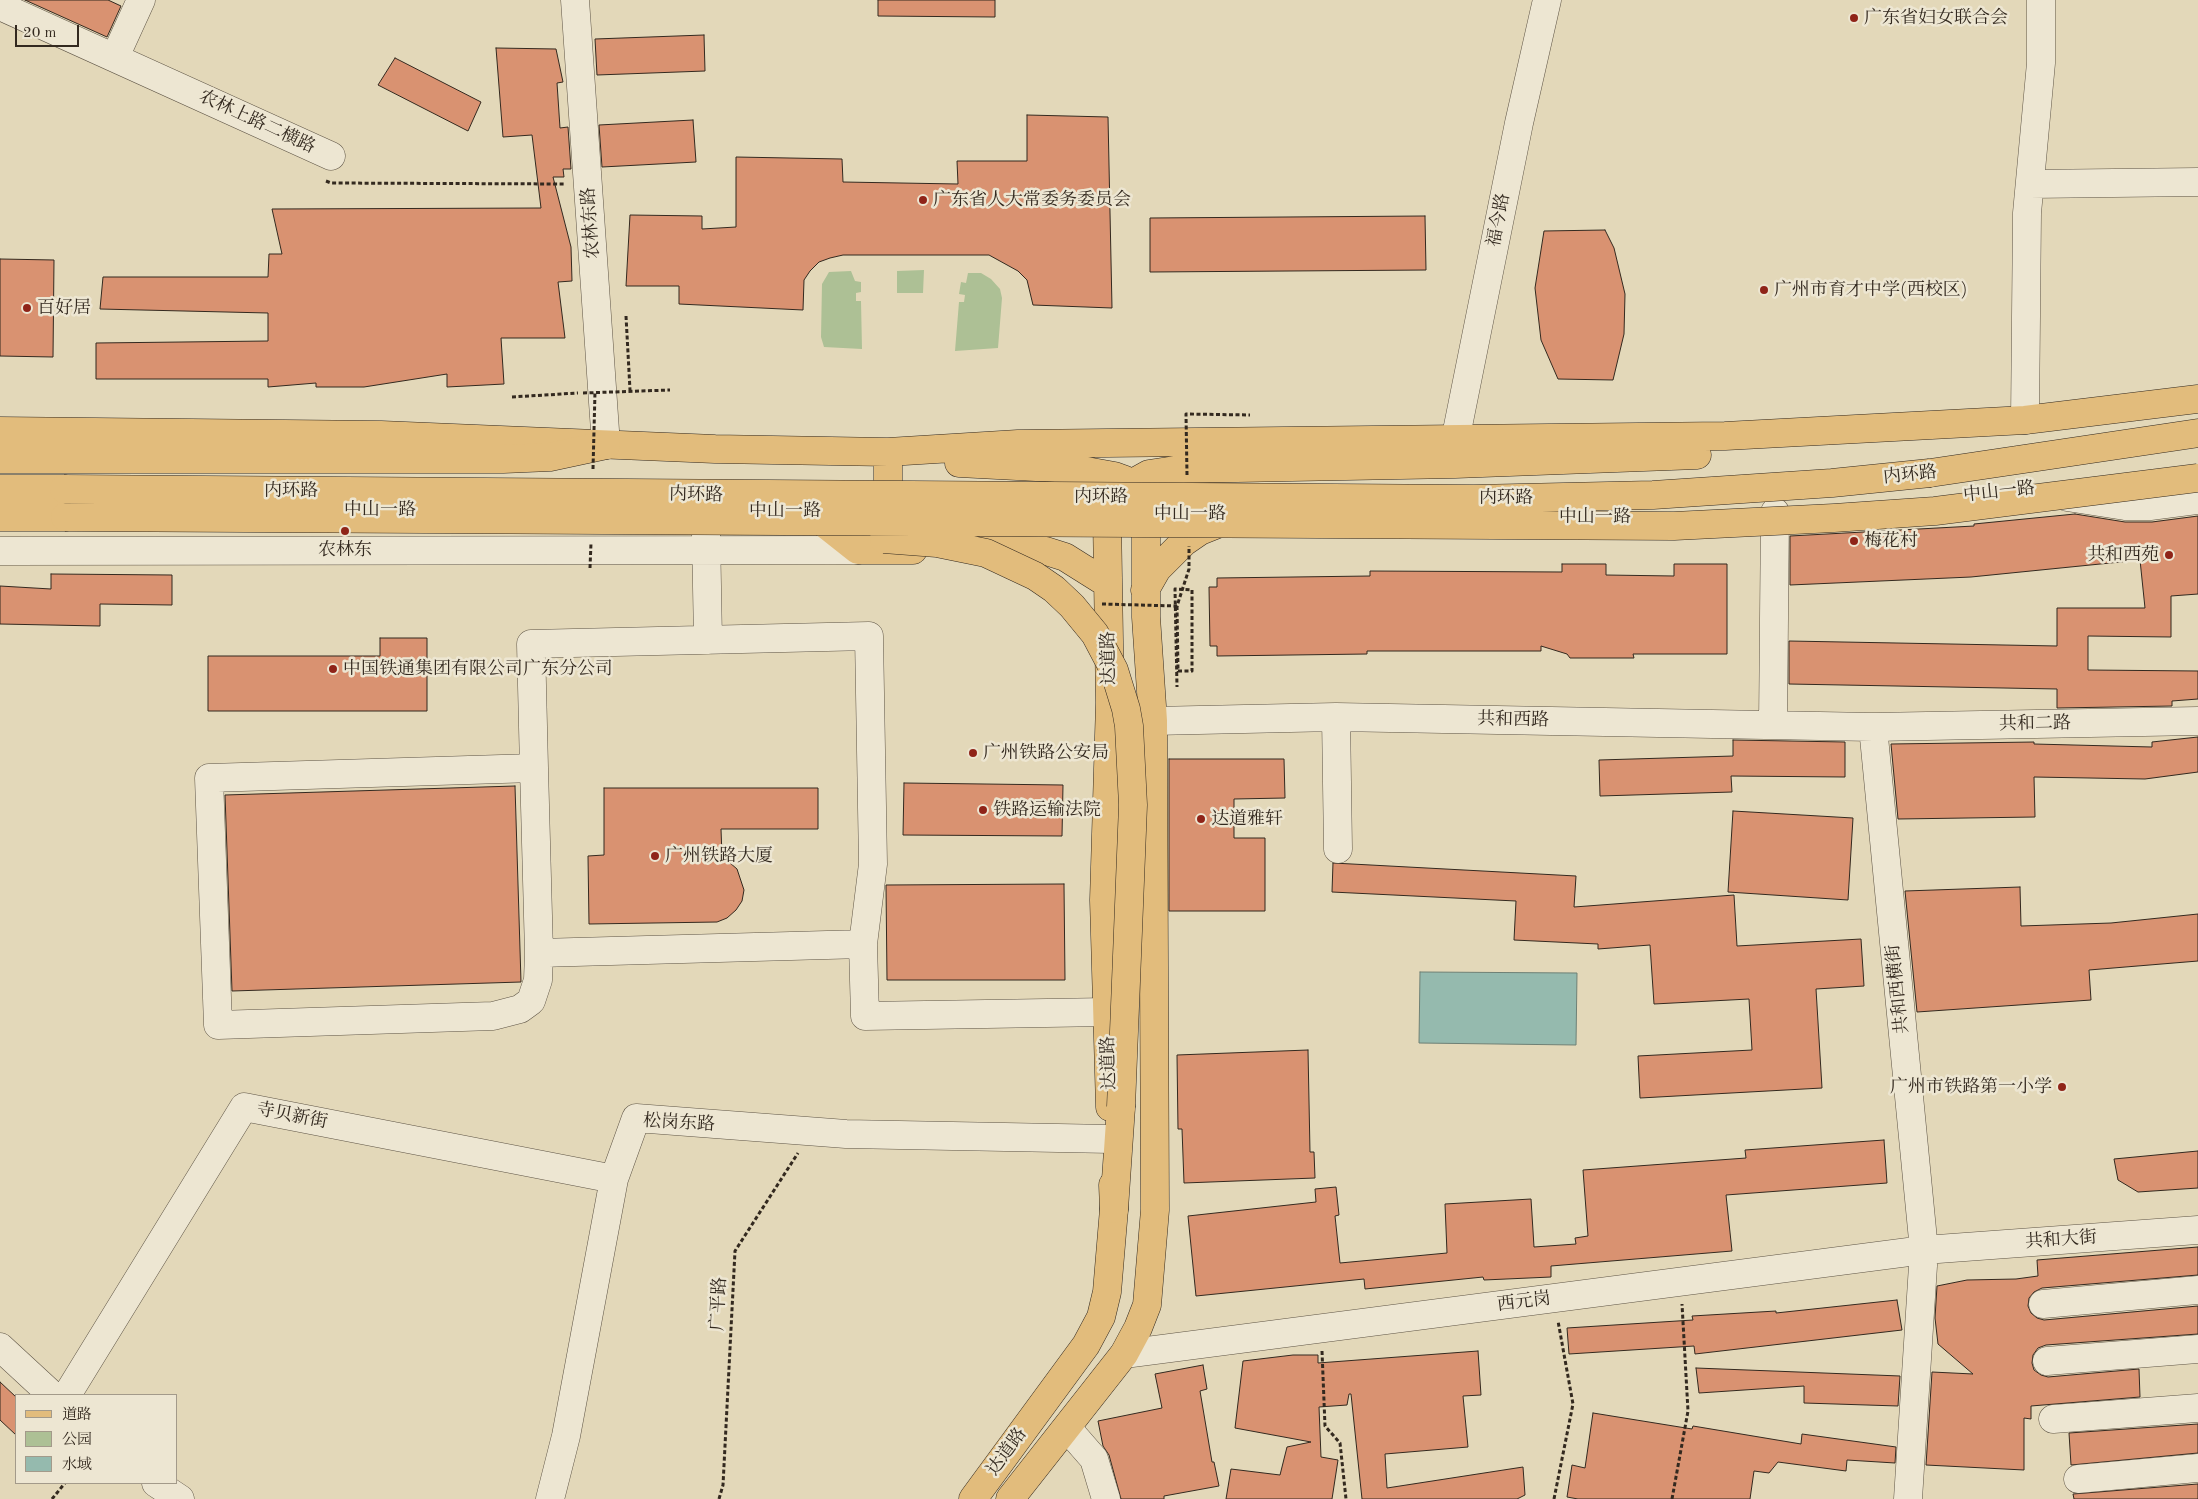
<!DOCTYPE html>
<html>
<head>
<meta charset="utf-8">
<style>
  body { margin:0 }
  #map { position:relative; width:2198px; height:1499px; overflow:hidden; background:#e3d8b9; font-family:"Old Standard TT","Noto Serif SC",serif }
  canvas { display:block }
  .legend { position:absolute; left:15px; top:1394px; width:162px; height:90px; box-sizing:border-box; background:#ede6d2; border:1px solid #a39a8a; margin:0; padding:6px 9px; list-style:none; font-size:15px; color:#33291f }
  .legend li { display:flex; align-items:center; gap:10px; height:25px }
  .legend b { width:25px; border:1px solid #a39a8a }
  .scale { position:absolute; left:15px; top:25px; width:64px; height:22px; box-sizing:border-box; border:2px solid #33291f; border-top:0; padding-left:6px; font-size:15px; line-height:18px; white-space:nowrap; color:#33291f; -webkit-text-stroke:4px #ede6d2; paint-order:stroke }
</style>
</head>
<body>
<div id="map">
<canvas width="2198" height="1499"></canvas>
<ul class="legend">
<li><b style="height:6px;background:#e2bc7c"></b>道路</li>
<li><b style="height:14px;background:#adc095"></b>公园</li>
<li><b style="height:14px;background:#95baae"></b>水域</li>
</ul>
<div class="scale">20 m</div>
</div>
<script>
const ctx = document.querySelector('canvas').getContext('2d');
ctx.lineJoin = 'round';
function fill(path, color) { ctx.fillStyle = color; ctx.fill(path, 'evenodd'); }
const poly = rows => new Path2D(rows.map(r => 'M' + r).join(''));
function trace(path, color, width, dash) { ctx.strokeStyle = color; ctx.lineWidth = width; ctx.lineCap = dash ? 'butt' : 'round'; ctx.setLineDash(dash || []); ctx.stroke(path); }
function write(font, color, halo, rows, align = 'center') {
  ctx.font = font + ' "Old Standard TT","Noto Serif SC",serif'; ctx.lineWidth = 5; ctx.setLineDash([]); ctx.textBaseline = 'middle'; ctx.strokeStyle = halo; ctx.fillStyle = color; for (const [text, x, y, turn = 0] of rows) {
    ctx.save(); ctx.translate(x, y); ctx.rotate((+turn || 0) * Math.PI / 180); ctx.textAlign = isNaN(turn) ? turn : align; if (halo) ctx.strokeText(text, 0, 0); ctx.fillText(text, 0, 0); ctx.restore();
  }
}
const green = poly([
  [924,270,923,293,897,293,897,271],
  [851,271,855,281,861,282,861,292,856,293,856,301,861,301,862,349,824,347,821,337,822,284,829,272],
  [968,273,981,273,991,279,1000,289,1002,298,998,348,955,351,959,302,964,302,965,295,959,294,961,282,966,283]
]);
const water = poly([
  [1420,972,1577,973,1576,1045,1419,1043,1420,972]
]);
const building = poly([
  [25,0,108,0,121,6,107,37,25,0],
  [878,0,995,0,995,17,878,16,878,0],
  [704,35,705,71,597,75,595,39,704,35],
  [496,48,556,49,563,82,557,83,560,128,568,127,571,169,563,169,564,177,553,177,571,247,572,281,558,282,565,338,501,338,504,384,447,387,447,374,364,387,316,387,316,383,268,387,268,379,96,379,96,343,268,341,268,313,100,309,103,277,268,277,269,254,282,254,272,209,541,208,532,135,503,137,496,48],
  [395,58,481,102,468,131,378,85,395,58],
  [1027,115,1108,117,1112,308,1033,305,1027,280,1018,271,989,255,843,255,830,258,819,262,810,271,804,280,803,310,679,304,679,286,626,286,630,215,702,216,702,229,736,227,736,157,842,159,843,182,958,184,957,161,1027,161,1027,115],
  [693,120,696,162,602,167,599,125,693,120],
  [1425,216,1426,270,1150,272,1150,218,1425,216],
  [1605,230,1614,248,1625,294,1624,334,1613,380,1558,379,1541,340,1535,288,1544,231,1605,230],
  [0,259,54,260,53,357,0,356,0,259],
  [2075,514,2125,522,2152,522,2198,516,2198,594,2171,596,2171,637,2088,636,2088,670,2198,671,2198,699,2172,701,2172,706,2057,708,2057,689,1789,684,1789,641,2057,646,2057,608,2145,608,2140,560,1971,577,1790,585,1790,536,1974,526,1974,524,2075,514],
  [1562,564,1606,564,1606,575,1674,576,1674,564,1727,564,1727,654,1633,654,1634,658,1570,658,1567,654,1541,646,1541,651,1367,651,1367,654,1217,656,1217,646,1210,646,1209,587,1217,587,1217,578,1370,576,1370,571,1562,572,1562,564],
  [51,574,172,575,172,605,100,604,100,626,0,624,0,586,51,589,51,574],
  [380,638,427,638,427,711,208,711,208,656,380,656,380,638],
  [2198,737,2198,772,2145,779,2034,777,2035,817,1898,819,1891,744,2034,742,2034,744,2152,747,2152,742,2198,737],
  [1733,740,1845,742,1845,777,1731,776,1732,792,1600,796,1599,760,1733,756,1733,740],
  [1169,759,1284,759,1285,798,1234,799,1234,838,1265,838,1265,911,1169,911,1169,759],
  [904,783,1063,785,1062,836,903,835,904,783],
  [515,786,521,982,232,991,225,795,515,786],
  [604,788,818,788,818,829,721,829,722,856,737,869,744,890,742,901,736,910,727,918,717,922,589,924,588,856,604,855,604,788],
  [1733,811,1853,818,1848,900,1728,892,1733,811],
  [1333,863,1576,876,1574,907,1734,895,1737,946,1861,939,1864,986,1816,989,1822,1088,1640,1098,1638,1056,1752,1050,1749,999,1654,1004,1650,945,1598,949,1598,944,1514,940,1516,901,1332,892,1333,863],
  [1064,884,1065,980,887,980,886,885,1064,884],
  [2020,887,2021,926,2111,923,2198,914,2198,961,2089,970,2091,1000,1917,1012,1905,891,2020,887],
  [1308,1050,1310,1152,1314,1152,1315,1178,1184,1183,1182,1129,1178,1129,1177,1055,1308,1050],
  [1884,1140,1887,1183,1726,1195,1732,1251,1551,1266,1551,1277,1484,1280,1483,1277,1365,1289,1364,1279,1196,1296,1188,1216,1316,1202,1315,1189,1336,1187,1339,1215,1335,1216,1340,1263,1447,1253,1445,1204,1531,1199,1534,1247,1576,1244,1575,1238,1588,1236,1583,1170,1746,1158,1745,1150,1884,1140],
  [2198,1151,2198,1188,2138,1192,2118,1180,2114,1159,2198,1151],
  [2198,1247,2198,1275,2042,1288,2034,1292,2029,1298,2028,1306,2031,1313,2037,1318,2044,1320,2198,1306,2198,1334,2046,1345,2038,1348,2033,1355,2032,1363,2034,1370,2041,1375,2048,1377,2139,1369,2140,1397,2031,1406,2031,1419,2024,1418,2024,1470,1926,1465,1932,1372,1973,1374,1938,1344,1935,1318,1937,1286,1967,1280,2016,1279,2038,1276,2037,1260,2198,1247],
  [1897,1300,1902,1330,1695,1354,1694,1346,1569,1354,1567,1328,1693,1320,1692,1316,1776,1311,1776,1313,1897,1300],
  [1478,1351,1481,1395,1463,1396,1468,1447,1385,1454,1387,1488,1523,1467,1525,1495,1517,1499,1362,1499,1351,1394,1349,1394,1347,1405,1319,1407,1321,1457,1338,1460,1332,1499,1226,1499,1231,1469,1280,1475,1287,1447,1311,1442,1235,1428,1243,1361,1293,1355,1318,1355,1318,1363,1478,1351],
  [1203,1365,1207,1389,1200,1391,1212,1462,1214,1462,1219,1486,1164,1496,1164,1499,1121,1499,1109,1455,1103,1446,1098,1421,1162,1408,1155,1374,1203,1365],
  [1696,1368,1900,1376,1898,1406,1804,1403,1804,1386,1699,1393,1696,1368],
  [0,1382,16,1397,16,1435,0,1420,0,1382],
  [1593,1413,1692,1429,1693,1426,1801,1444,1802,1434,1896,1447,1895,1463,1847,1460,1846,1471,1778,1462,1769,1473,1754,1471,1750,1499,1578,1499,1567,1497,1572,1465,1585,1468,1593,1413],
  [2198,1424,2198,1453,2071,1465,2069,1433,2198,1424],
  [2198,1484,2198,1499,2074,1499,2073,1494,2198,1484]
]);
const path = poly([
  [326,181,331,183,564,184],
  [626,316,630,390],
  [512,397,578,393],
  [1177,606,1178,671,1192,671,1192,590,1175,589,1177,687],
  [1322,1351,1325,1426,1340,1443,1346,1499],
  [52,1499,65,1483],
  [719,1499,723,1485,735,1251,798,1153],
  [1554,1499,1573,1404,1558,1321],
  [1672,1499,1688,1411,1682,1304]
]);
const minor = poly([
  [575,0,606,445],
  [0,6,331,156],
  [115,57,141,0],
  [2030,184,2198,182],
  [2025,420,2027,213,2041,63,2041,0],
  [1455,441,1519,123,1547,0],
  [2067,497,2125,506,2150,506,2198,500],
  [706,533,708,640],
  [0,551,858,550],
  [1336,717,1338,849],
  [1153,721,1336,717,1873,727,2198,721],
  [1773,725,1775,512],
  [1873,727,1924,1250,1908,1499],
  [534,768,209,778,218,1025,493,1016,520,1009,531,1001,538,980,539,953,534,768,531,644,869,636,873,864,863,944,865,1016,1107,1012],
  [539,953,863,944],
  [2043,1304,2198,1290],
  [0,1347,52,1395],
  [1124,1354,1924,1250,2198,1230],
  [2047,1361,2198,1349],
  [67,1395,244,1107,614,1179],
  [2053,1419,2198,1408],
  [1067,1428,1094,1459,1106,1499],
  [2078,1479,2198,1468],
  [156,1483,180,1499],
  [550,1499,566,1436,614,1179,636,1118,846,1134,1111,1139]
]);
const major = poly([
  [0,431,381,435,715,449,888,452,1018,444,1725,436,2025,420,2198,399],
  [888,452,888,511],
  [959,463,1075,469,1114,476,1125,480,1134,488,1140,498,1146,519,1146,617,1153,721,1155,1210,1147,1305,1138,1328,1124,1354,1010,1499],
  [810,512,858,550,913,550],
  [974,549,1046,551,1065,557,1108,584],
  [1145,590,1157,569,1184,542,1200,531,1225,521],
  [1110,1107,1104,900,1110,703,1107,517,1112,500,1131,484,1149,474,1182,469,1455,464,1697,455],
  [973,1499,1086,1345,1101,1317,1107,1292,1114,1209,1113,1185]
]);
const highway = poly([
  [0,459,503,459,550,457,606,445],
  [1930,473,2198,433],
  [0,489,64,489],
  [0,517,65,517],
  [1114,1209,1121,1107]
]);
const pathBridge = poly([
  [583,393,670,390],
  [593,469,595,392],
  [1187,475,1186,414,1250,415],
  [590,568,591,543],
  [1102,604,1177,606,1189,569,1189,546]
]);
const highwayBridge = poly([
  [64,489,1474,499,1653,495,1832,483,1930,473],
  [65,517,1674,526,1834,518,1935,511,2198,478],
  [884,539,937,543,986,553,1035,576,1054,589,1072,606,1095,634,1114,670,1126,709,1129,726,1133,805,1121,1107]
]);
const markers = [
  [1854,18,5,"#8f2418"],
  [923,200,5,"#8f2418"],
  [1764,290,5,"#8f2418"],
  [27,308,5,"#8f2418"],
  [345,531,5,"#8f2418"],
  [1854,541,5,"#8f2418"],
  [2169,555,5,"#8f2418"],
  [333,669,5,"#8f2418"],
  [973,753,5,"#8f2418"],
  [983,810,5,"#8f2418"],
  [1201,819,5,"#8f2418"],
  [655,856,5,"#8f2418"],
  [2062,1087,5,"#8f2418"]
];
const poiNames = [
  ["广东省妇女联合会",1864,18],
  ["广东省人大常委务委员会",933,200],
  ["广州市育才中学(西校区)",1774,290],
  ["百好居",37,308],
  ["梅花村",1864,541],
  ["农林东",345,550,"center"],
  ["共和西苑",2159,555,"right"],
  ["中国铁通集团有限公司广东分公司",343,669],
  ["广州铁路公安局",983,753],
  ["铁路运输法院",993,810],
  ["达道雅轩",1211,819],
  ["广州铁路大厦",665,856],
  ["广州市铁路第一小学",2052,1087,"right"]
];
const streetNames = [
  ["农林上路二横路",257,122,25],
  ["福今路",1499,220,-79],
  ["农林东路",591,223,-94],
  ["内环路",1910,475,-6],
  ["内环路",291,491],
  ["中山一路",1999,492,-6],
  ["内环路",696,495,1],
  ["内环路",1101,497],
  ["内环路",1506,498],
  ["中山一路",380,510],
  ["中山一路",785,511],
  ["中山一路",1190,514],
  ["中山一路",1595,517],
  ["达道路",1109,658,-91],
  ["共和西路",1513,720,1],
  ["共和二路",2035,724,-1],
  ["共和西横街",1898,989,-96],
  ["达道路",1109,1063,-92],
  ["寺贝新街",292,1116,11],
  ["松岗东路",679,1123,3],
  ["共和大街",2061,1240,-4],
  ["西元岗",1524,1302,-7],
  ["广平路",719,1304,-87],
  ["达道路",1007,1452,-54]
];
fill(green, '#adc095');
fill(water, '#95baae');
trace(water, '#6e8075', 1);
fill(building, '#d99271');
trace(building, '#33291f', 1);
trace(minor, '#5f5546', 29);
trace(major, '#33291f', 29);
trace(highway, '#33291f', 29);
trace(path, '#33291f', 3, [4, 2.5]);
trace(minor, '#ede6d2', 28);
trace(major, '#e2bc7c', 28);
trace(highway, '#e2bc7c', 28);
trace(highwayBridge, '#33291f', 29, []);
trace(pathBridge, '#33291f', 3, [4, 2.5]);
trace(highwayBridge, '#e2bc7c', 28);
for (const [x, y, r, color] of markers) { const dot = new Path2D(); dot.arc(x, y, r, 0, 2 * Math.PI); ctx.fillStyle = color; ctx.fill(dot); trace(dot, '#ede6d2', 2); }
write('18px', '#33291f', '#ede6d2', poiNames, 'left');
write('18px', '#33291f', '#ede6d2', streetNames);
</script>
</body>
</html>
